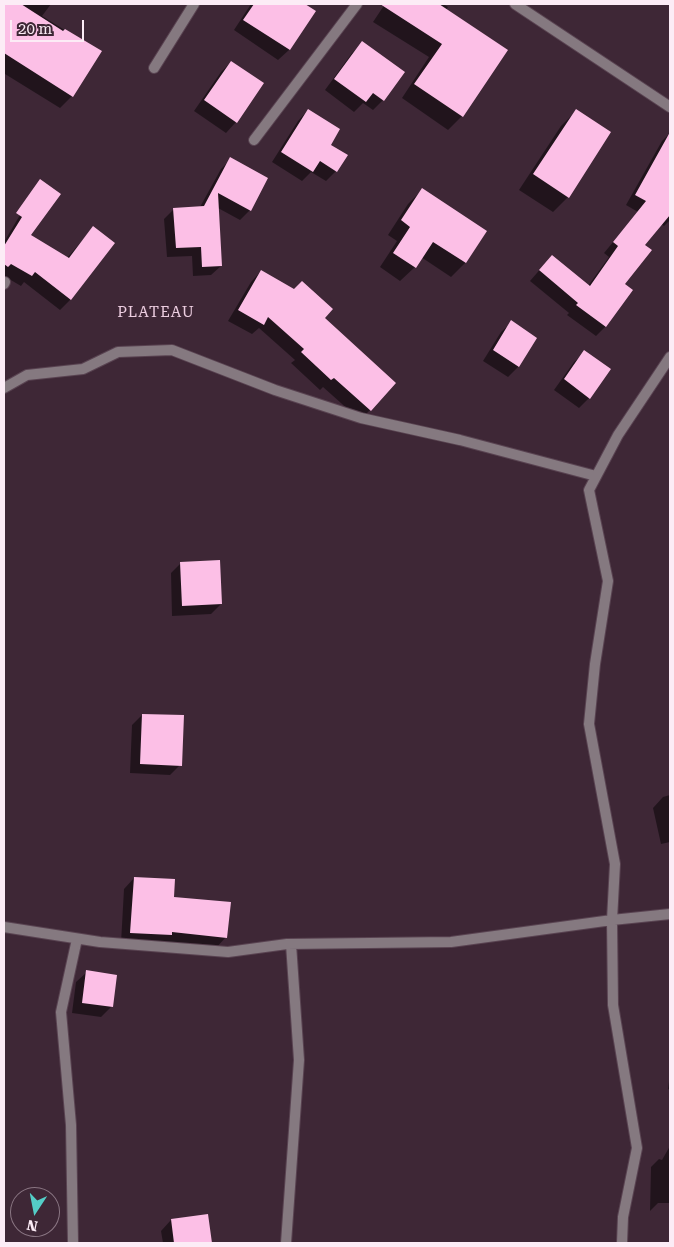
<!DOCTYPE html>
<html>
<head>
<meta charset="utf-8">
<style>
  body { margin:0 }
  #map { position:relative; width:674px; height:1247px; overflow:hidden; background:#3e2736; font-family:"Roboto Serif",serif }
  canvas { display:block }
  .frame { position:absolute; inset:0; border:5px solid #fcecf6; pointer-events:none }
  .north { position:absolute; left:10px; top:1187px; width:50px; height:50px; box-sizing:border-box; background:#3e2736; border:1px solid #8a7683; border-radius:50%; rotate:191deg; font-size:14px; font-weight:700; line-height:20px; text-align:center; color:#fcecf6 }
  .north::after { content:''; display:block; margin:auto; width:18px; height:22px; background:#54cdc7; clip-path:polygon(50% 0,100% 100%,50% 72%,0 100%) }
  .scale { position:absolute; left:10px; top:20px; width:74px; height:22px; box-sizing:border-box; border:2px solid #fcecf6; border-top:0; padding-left:6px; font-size:15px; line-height:18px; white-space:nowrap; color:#fcecf6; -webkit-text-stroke:4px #3e2736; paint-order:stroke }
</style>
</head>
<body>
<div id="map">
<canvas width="674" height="1247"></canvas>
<div class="frame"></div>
<div class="north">N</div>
<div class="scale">20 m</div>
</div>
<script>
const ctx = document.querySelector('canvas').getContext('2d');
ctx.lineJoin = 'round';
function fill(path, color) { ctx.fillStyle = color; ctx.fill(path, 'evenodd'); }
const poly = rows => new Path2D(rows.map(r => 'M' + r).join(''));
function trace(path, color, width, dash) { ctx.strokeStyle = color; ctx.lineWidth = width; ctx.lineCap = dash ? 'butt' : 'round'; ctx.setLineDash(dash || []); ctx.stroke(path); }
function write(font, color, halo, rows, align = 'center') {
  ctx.font = font + ' "Roboto Serif",serif'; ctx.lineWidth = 5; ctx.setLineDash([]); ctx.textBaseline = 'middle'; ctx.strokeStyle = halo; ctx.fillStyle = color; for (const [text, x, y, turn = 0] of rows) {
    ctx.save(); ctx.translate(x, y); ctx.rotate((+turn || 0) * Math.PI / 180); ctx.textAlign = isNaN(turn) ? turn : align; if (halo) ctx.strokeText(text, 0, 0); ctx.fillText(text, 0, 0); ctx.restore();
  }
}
const shadow = poly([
  [4,4,51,4,42,16,100,52,72,96,60,108,5,74,4,76],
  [251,4,303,4,314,11,289,50,278,60,234,30],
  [385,4,443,4,448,7,446,10,506,51,462,116,448,130,402,98,429,57,373,22],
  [363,43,383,100,373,110,363,103,354,112,325,90,352,53],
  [231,62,262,83,236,122,226,133,194,111,221,72],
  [308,110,329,145,336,171,326,181,311,172,302,181,272,162,298,121],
  [576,111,568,197,553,212,519,190,561,126],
  [670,133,670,220,664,226,661,224,643,246,624,284,606,326,596,336,567,315,569,313,530,281,543,266,588,286,609,257,604,253,638,212,626,205,662,141],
  [231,159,250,210,240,220,218,208,221,266,211,275,193,276,192,256,167,257,164,219,174,209,200,207,221,169],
  [422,190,486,232,465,263,451,277,421,257,415,267,400,281,380,267,397,241,388,235,408,204],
  [33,193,29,236,67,258,93,228,113,244,70,300,60,310,24,282,21,286,4,276,4,242],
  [261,271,323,318,370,410,360,420,323,387,320,390,291,363,295,360,259,328,252,334,228,321,251,282],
  [512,322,536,338,518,367,508,377,483,361,501,332],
  [585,352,589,398,579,408,554,390,574,362],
  [181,563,221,604,211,614,172,616,171,573],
  [142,715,180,765,170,775,130,773,132,725],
  [670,795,670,842,661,844,653,808,663,797],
  [134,878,173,898,226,937,216,948,121,943,124,889],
  [87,972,111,1007,101,1017,72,1013,76,982],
  [670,1074,670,1090,668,1089],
  [670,1146,670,1203,658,1203,650,1211,651,1167,659,1159,662,1160],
  [207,1215,211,1243,163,1243,161,1231,171,1220]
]);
const building = poly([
  [4,4,21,4,63,31,65,29,102,51,73,97,4,53],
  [254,4,305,4,316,11,290,50,243,20],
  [380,4,439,4,508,50,463,117,414,84,442,44],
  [362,41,405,72,384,101,373,93,366,102,334,79],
  [231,61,264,83,237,123,204,100],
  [308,109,340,129,331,145,348,155,337,172,320,161,313,172,281,152],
  [576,109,611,132,569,198,533,174],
  [670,132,670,215,645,245,652,250,625,284,633,290,606,327,576,305,578,303,539,270,552,255,590,286,618,246,613,242,646,201,635,195],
  [230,157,268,178,251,211,218,193,222,266,202,267,201,247,176,248,173,208,204,206],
  [40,179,61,194,31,235,69,258,93,226,115,243,71,300,35,272,32,276,11,264,8,267,4,264,4,246,22,217,16,213],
  [422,188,487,231,466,263,433,242,416,268,393,253,410,227,401,220],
  [261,270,294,289,302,281,333,309,325,318,396,383,371,411,334,378,331,380,301,352,304,349,268,317,264,325,238,310],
  [511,320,537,338,519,367,493,350],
  [584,350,611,369,590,399,564,379],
  [220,560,222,604,182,606,180,562],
  [142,714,184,715,182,766,140,764],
  [134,877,175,879,174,897,231,902,227,938,172,932,172,935,130,933],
  [86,970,117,975,113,1007,82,1003],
  [208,1214,212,1243,174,1243,171,1219]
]);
const service = poly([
  [154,68,194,4]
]);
const minor = poly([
  [515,4,670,107],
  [254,140,357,4],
  [4,284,5,282],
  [4,388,27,375,83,369,118,352,172,350,275,390,361,418,460,440,596,476],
  [4,927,100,942,228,952,287,944,451,942,612,920,670,914],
  [73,1243,71,1125,61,1012,77,939],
  [286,1243,299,1060,291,944],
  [622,1243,623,1217,637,1148,613,1005,612,920,615,864,589,724,595,664,608,581,589,490,618,435,670,357]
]);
const neighbourhoodNames = [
  ["PLATEAU",156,313]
];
fill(shadow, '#0007');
fill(building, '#fcbfe6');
trace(service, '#594351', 12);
trace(minor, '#594351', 12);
trace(service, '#857980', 10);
trace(minor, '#857980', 10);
ctx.letterSpacing = '1px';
write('15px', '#edcee1', '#3e2736', neighbourhoodNames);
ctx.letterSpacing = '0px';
</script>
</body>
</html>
